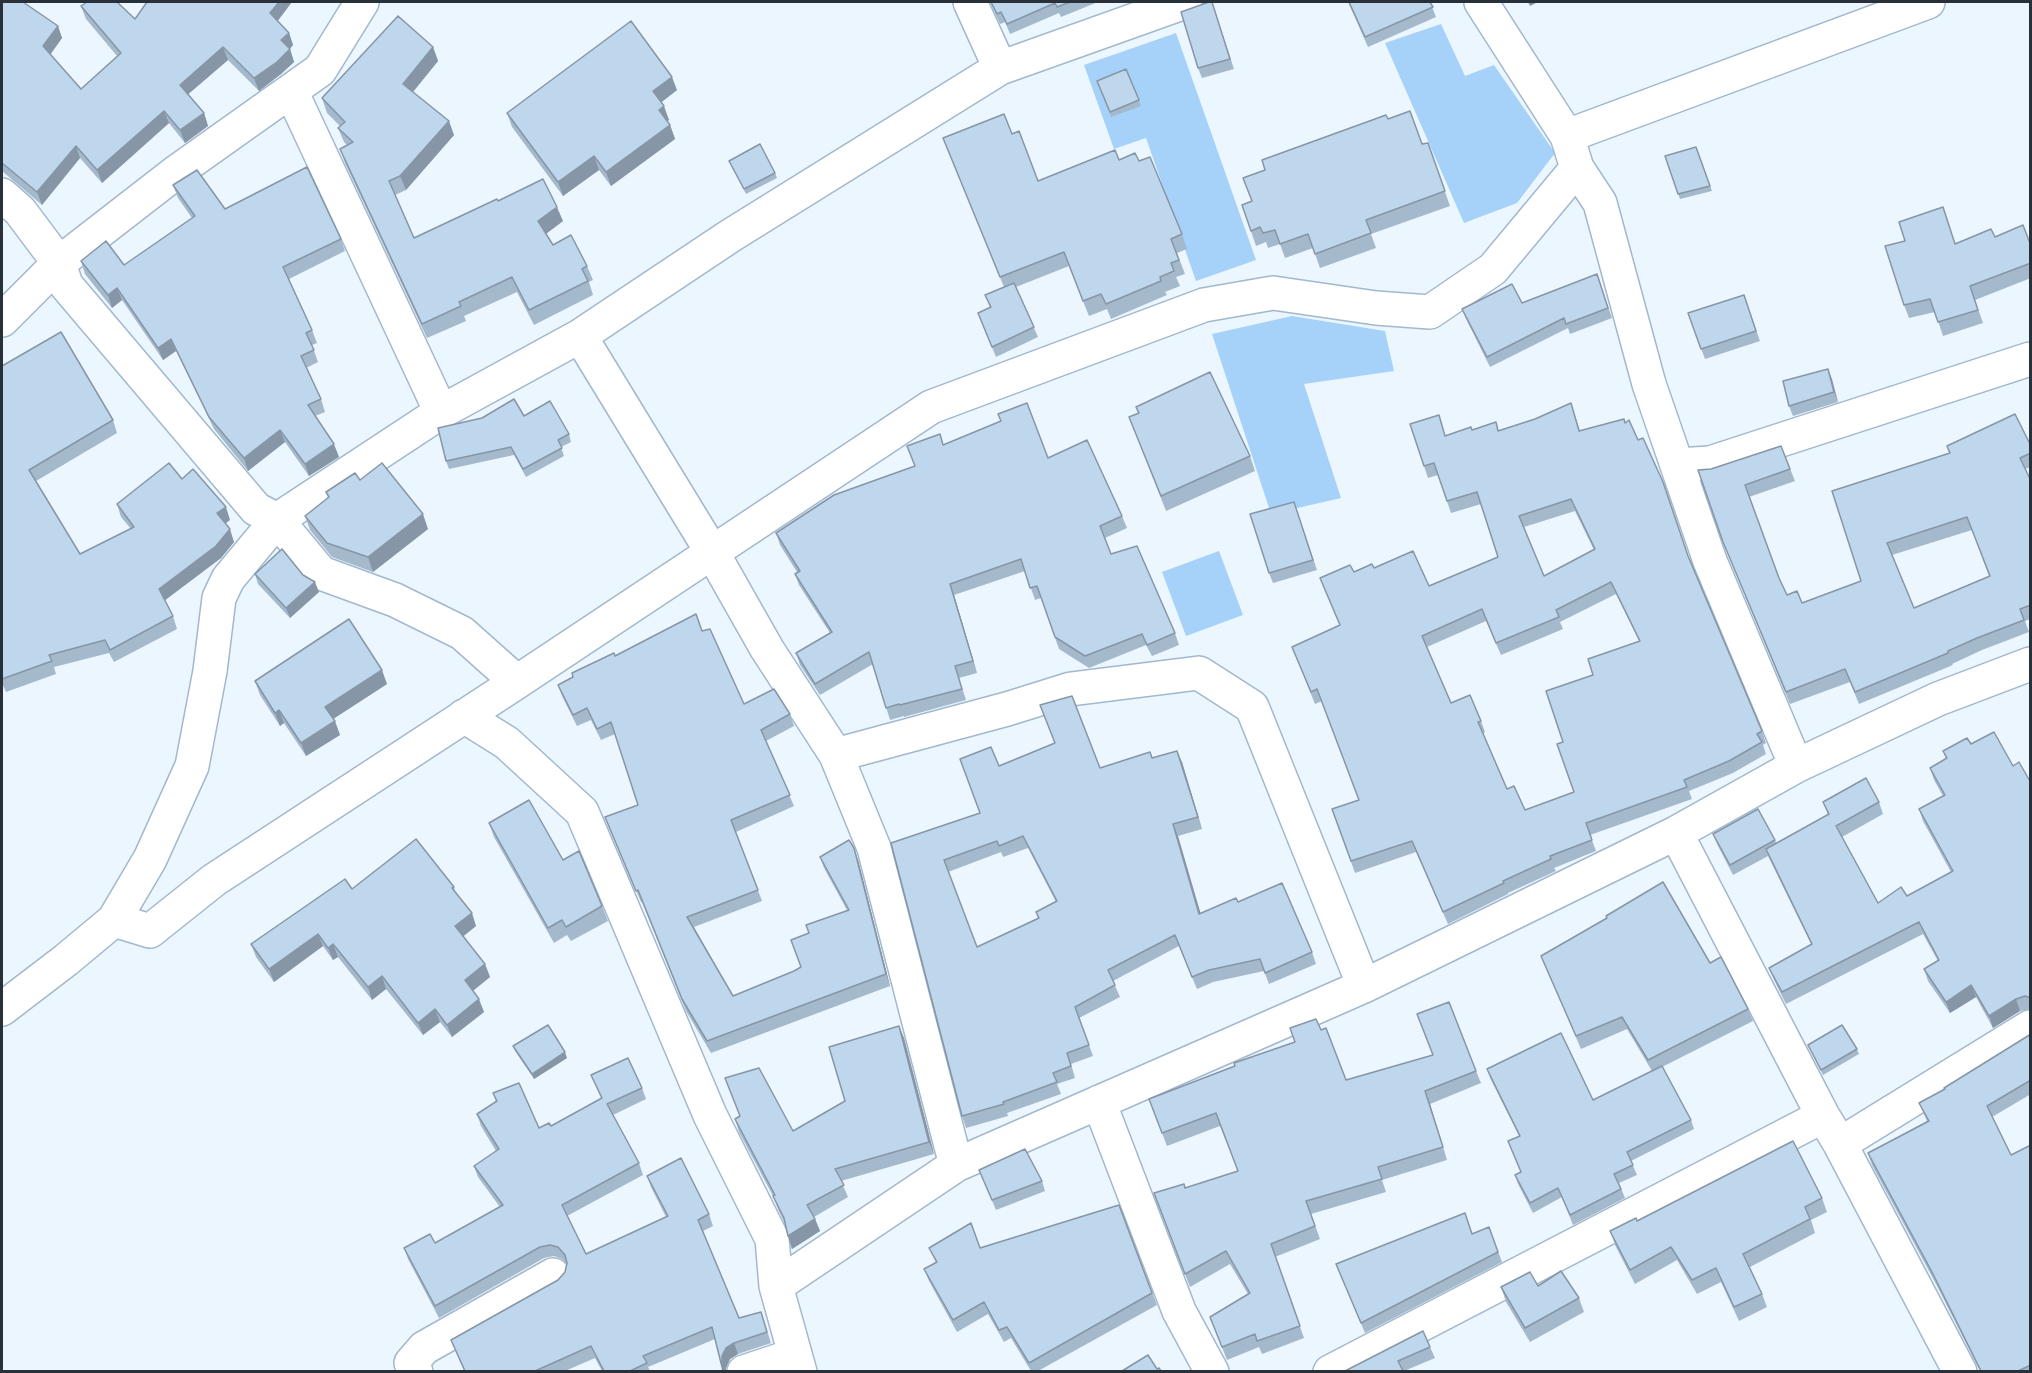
<!DOCTYPE html>
<html>
<head>
<meta charset="utf-8">
<style>
  body { margin:0 }
  #map { position:relative; width:2032px; height:1373px; overflow:hidden; background:#ecf6ff; font-family:Karla,sans-serif }
  canvas { display:block }
  .frame { position:absolute; inset:0; border:3px solid #28313a; pointer-events:none }
</style>
</head>
<body>
<div id="map">
<canvas width="2032" height="1373"></canvas>
<div class="frame"></div>
</div>
<script>
const ctx = document.querySelector('canvas').getContext('2d');
ctx.lineJoin = 'round';
function fill(path, color) { ctx.fillStyle = color; ctx.fill(path, 'evenodd'); }
const poly = rows => new Path2D(rows.map(r => 'M' + r).join(''));
function trace(path, color, width, dash) { ctx.strokeStyle = color; ctx.lineWidth = width; ctx.lineCap = dash ? 'butt' : 'round'; ctx.setLineDash(dash || []); ctx.stroke(path); }
const green = poly([
  [1441,24,1465,76,1494,65,1555,153,1517,203,1464,223,1385,43],
  [1176,33,1256,260,1196,281,1146,138,1114,149,1084,65],
  [1292,316,1385,331,1394,371,1304,384,1341,498,1271,514,1212,334],
  [1219,551,1243,615,1186,636,1162,572]
]);
const minor = poly([
  [970,2,1000,68],
  [1481,2,1567,136,1577,168,1600,203,1649,384,1710,561,1796,766],
  [291,91,441,412],
  [1567,136,1928,2],
  [2,195,20,211,59,263,66,285,256,509,277,520,321,573,395,600,462,633,517,682],
  [2,320,59,263,175,173,320,70,362,2],
  [580,336,712,552,767,649,836,755,874,848,956,1165],
  [1677,465,1710,463,2030,359],
  [464,716,507,743,582,812,710,1115,772,1239,776,1286,800,1372],
  [836,755,1007,709,1071,689,1199,673,1252,707,1364,986],
  [1676,833,1823,1116,1840,1144,1960,1372],
  [114,920,150,931,214,880,517,682,931,407,1204,305,1273,293,1376,308,1430,312,1493,269,1577,168],
  [2,1009,66,960,114,920,150,859,192,766,210,671,219,598,228,579,277,520,441,412,580,336,730,236,1000,68,1185,2],
  [1099,1102,1179,1311,1212,1372],
  [1840,1144,2030,1027],
  [776,1286,956,1165,1364,986,1676,833,1796,766,1938,699,2030,664],
  [416,1372,411,1363,424,1348,553,1275],
  [744,1372,795,1355],
  [1330,1372,1823,1116]
]);
const wall = poly([
  [2,2,58,26,62,38,50,54,81,89,117,56,86,19,81,6,135,19,278,21,289,33,293,45,290,49,294,62,281,74,259,91,228,60,188,94,204,113,208,126,185,143,169,123,102,183,80,158,42,205,2,171],
  [990,2,1098,2,1061,17,1059,13,1010,34,1005,22,1000,24],
  [1212,2,1234,69,1202,78,1198,68],
  [1348,2,1430,2,1436,17,1368,47],
  [433,47,438,61,413,92,454,135,406,190,395,195,414,238,498,201,563,221,546,234,553,245,587,266,593,280,589,282,593,295,534,325,517,292,464,316,466,321,427,338,345,163,340,149,347,145,344,142,338,128,340,126,327,113,322,98],
  [1126,69,1141,106,1111,117,1097,81],
  [677,90,661,102,669,120,667,121,670,125,675,139,611,186,599,170,563,196,512,127,507,113],
  [1388,119,1422,144,1428,143,1450,206,1371,234,1376,248,1320,268,1313,248,1285,258,1280,244,1268,248,1266,242,1256,246,1242,205,1252,201,1265,170],
  [1012,134,1038,181,1139,161,1182,234,1187,249,1177,253,1185,274,1176,277,1180,286,1165,292,1167,295,1111,319,1107,309,1089,316,1069,266,1016,287,1038,337,996,357,978,313,990,308,985,295,1004,287,943,138],
  [1696,147,1712,191,1680,199,1665,156],
  [729,161,775,173,777,178,746,194],
  [173,185,225,209,341,239,345,251,289,279,312,330,317,343,312,345,318,362,306,368,321,399,325,412,315,416,339,457,309,476,285,442,248,471,214,429,176,351,163,360,122,300,112,308,85,274,81,261,124,265,192,218,178,198],
  [1995,237,2031,246,2031,278,1975,300,1983,323,1943,336,1935,312,1909,318,1904,305,1955,243],
  [1597,274,1612,318,1570,334,1568,328,1490,367,1466,319,1462,309,1522,303],
  [1744,295,1760,341,1705,359,1688,313],
  [2,366,113,420,117,433,36,481,80,554,131,529,121,517,117,504,182,479,230,520,225,524,234,542,221,558,165,600,173,616,177,629,114,662,109,653,54,667,56,674,6,692,2,683],
  [1828,369,1838,402,1793,416,1789,406],
  [1136,407,1250,456,1255,471,1166,511,1135,432,1138,413],
  [1575,415,1580,431,1690,559,1762,731,1766,743,1763,745,1766,754,1733,773,1689,791,1692,799,1590,835,1596,851,1554,868,1556,871,1508,893,1508,894,1448,924,1416,852,1355,873,1332,809,1359,800,1322,701,1315,704,1292,647,1340,626,1320,578,1374,568,1429,586,1498,557,1481,504,1451,513,1438,475,1428,478,1410,424,1446,435,1472,430,1496,422,1499,431],
  [1575,511,1594,550,1544,576,1524,527],
  [1616,594,1639,641,1593,675,1563,742,1574,792,1525,810,1507,789,1483,734,1485,732,1481,721,1451,703,1427,647,1486,621,1501,655,1563,629,1560,622],
  [524,416,569,434,571,442,561,447,564,456,526,477,514,455,449,469,446,461],
  [943,445,1048,458,1122,516,1127,528,1105,538,1111,554,1175,633,1179,645,1152,656,1146,645,1089,668,1059,649,1041,598,1035,600,1025,571,954,595,977,673,959,678,966,700,904,717,904,716,890,720,873,664,820,695,800,665,796,653,830,633,799,585,795,574,797,572,780,545,776,533,915,466],
  [1781,446,1795,481,1749,497,1779,578,1787,595,1802,603,1861,581,1949,453,1947,446,2031,446,2031,467,2025,469,2031,481,2031,619,2025,621,2029,632,1982,650,1952,664,1953,665,1859,704,1850,682,1790,704,1728,554,1698,470,1711,469],
  [1972,530,1989,576,1914,608,1892,555],
  [360,480,428,529,373,572,332,557,310,530,305,516,328,498,326,492],
  [1294,502,1317,570,1273,583,1269,573],
  [255,574,303,575,319,592,290,618,258,584],
  [702,631,744,704,790,714,794,726,766,741,794,806,736,832,762,901,694,927,733,996,794,971,801,967,809,933,847,910,824,868,820,857,854,848,858,860,890,986,711,1053,686,1011,642,902,641,902,605,817,638,805,615,734,601,740,591,720,577,726,562,696,558,685,615,656],
  [255,681,387,684,333,719,340,735,306,756,284,723,280,726,260,695],
  [1055,743,1100,768,1150,752,1152,758,1182,762,1202,829,1178,836,1200,913,1238,902,1312,952,1316,964,1269,984,1264,971,1213,982,1197,989,1179,946,1113,981,1120,997,1079,1018,1093,1056,1071,1064,1075,1078,1057,1084,1061,1094,1007,1113,1008,1116,966,1128,962,1116,891,843,980,813,999,766],
  [1028,848,1056,902,1036,912,1038,918,977,947,948,872,1001,852,1003,857],
  [1971,744,2013,766,2031,783,2031,1009,2020,1011,1993,1028,1976,997,1950,1013,1928,981,1924,969,1938,961,1923,934,1786,1004,1774,980,1769,968,1811,944,1768,856,1733,875,1717,844,1713,834,1775,840,1776,843,1828,815,1823,802,1879,802,1883,814,1842,837,1878,903,1907,896,1951,872,1923,821,1919,809,1943,796,1934,780,1930,768,1946,759,1943,751],
  [489,823,602,906,608,921,571,941,567,935,554,943,494,837],
  [454,887,456,894,476,926,463,936,485,964,490,977,473,991,484,1012,452,1037,440,1022,423,1035,386,989,372,1000,338,957,333,960,323,946,274,982,256,957,251,944,352,889],
  [1606,916,1710,963,1748,1009,1753,1021,1662,1067,1691,1120,1694,1129,1631,1161,1637,1175,1619,1183,1625,1198,1573,1225,1562,1197,1533,1213,1518,1184,1515,1175,1521,1172,1508,1141,1519,1136,1490,1078,1487,1069,1593,1100,1652,1071,1627,1029,1581,1049,1541,956,1607,918],
  [899,1026,904,1038,934,1154,841,1181,848,1197,814,1217,820,1231,792,1249,788,1236,785,1224,778,1209,773,1196,739,1132,735,1119,793,1131,845,1101],
  [2031,1034,2031,1094,1992,1117,2011,1155,2031,1145,2031,1371,1980,1371,1936,1284,1872,1165,1868,1153,1927,1121,1919,1103,1944,1089],
  [1808,1045,1857,1049,1859,1054,1823,1075],
  [513,1046,567,1058,534,1079,515,1051],
  [1476,1071,1481,1083,1430,1104,1447,1160,1382,1180,1386,1192,1311,1214,1320,1239,1275,1257,1304,1338,1262,1354,1259,1347,1227,1360,1210,1317,1248,1294,1230,1264,1190,1287,1154,1193,1185,1188,1238,1171,1220,1126,1167,1146,1149,1099,1346,1080],
  [591,1075,642,1088,646,1099,613,1115,639,1163,643,1175,567,1216,586,1254,666,1217,651,1187,647,1176,709,1214,713,1226,703,1231,739,1318,761,1312,771,1343,738,1354,730,1359,726,1368,715,1339,648,1367,650,1371,602,1371,595,1358,565,1371,464,1371,451,1340,558,1280,565,1272,567,1264,562,1259,554,1256,544,1258,439,1318,408,1259,404,1248,435,1243,500,1207,478,1177,474,1166,496,1151,481,1126,477,1114,496,1102,493,1093,539,1128,551,1126,601,1098],
  [979,1170,1042,1181,1045,1191,996,1210],
  [1822,1198,1827,1212,1811,1220,1815,1233,1750,1267,1762,1294,1767,1307,1739,1321,1721,1282,1697,1294,1677,1260,1635,1284,1615,1245,1610,1231,1637,1221],
  [1119,1205,1157,1305,1038,1371,1031,1371,1011,1338,1004,1342,988,1314,957,1332,929,1281,924,1269,936,1263,929,1248,980,1248],
  [1489,1227,1502,1262,1365,1333,1336,1264,1472,1234],
  [1538,1286,1579,1298,1584,1312,1530,1342,1506,1302,1501,1287],
  [1430,1347,1435,1358,1404,1371,1345,1371]
]);
const shadedWall = poly([
  [279,2,292,2,274,26,270,13],
  [1528,2,1538,2,1530,6],
  [58,26,62,38,48,58,43,46],
  [289,33,293,45,286,53,281,40],
  [223,47,228,60,185,97,180,85],
  [433,47,438,61,408,98,403,84],
  [290,49,294,62,281,74,259,91,254,78],
  [672,77,677,90,658,105,653,91],
  [664,106,669,120,664,123,659,110],
  [164,111,169,123,102,183,97,170],
  [204,113,208,126,185,143,180,130],
  [449,121,454,135,406,190,400,176],
  [670,125,675,139,611,186,606,172],
  [76,146,80,158,42,205,37,192],
  [594,156,599,170,563,196,558,182],
  [557,207,563,221,543,236,538,221],
  [117,288,122,300,112,308,108,295],
  [171,339,176,351,163,360,158,348],
  [1828,369,1832,379,1838,402,1834,392],
  [280,430,285,442,248,471,244,458],
  [334,444,339,457,309,476,305,464],
  [226,507,230,520,221,526,217,513],
  [423,514,428,529,373,572,368,557],
  [230,529,234,542,221,558,164,601,159,589],
  [315,582,319,592,290,618,286,608],
  [950,584,954,595,977,673,973,661],
  [382,670,387,684,330,721,325,707],
  [279,710,284,723,280,726,275,713],
  [335,721,340,735,306,756,301,743],
  [1177,751,1182,762,1202,829,1198,817],
  [1173,824,1178,836,1204,925,1199,914],
  [854,848,858,860,890,986,886,974],
  [472,913,476,926,460,939,455,926],
  [318,934,323,946,274,982,269,969],
  [333,944,338,957,333,960,328,948],
  [485,964,490,977,470,993,465,980],
  [382,976,386,989,372,1000,368,987],
  [1971,985,1976,997,1950,1013,1946,1002],
  [479,999,484,1012,452,1037,447,1025],
  [2016,999,2020,1011,1993,1028,1989,1016],
  [435,1009,440,1022,423,1035,418,1023],
  [899,1026,904,1038,934,1154,929,1142],
  [565,1052,567,1058,534,1079,532,1074],
  [1425,1091,1430,1104,1447,1160,1443,1147],
  [815,1219,820,1231,792,1249,788,1236],
  [734,1343,738,1354,730,1359,726,1368,726,1371,722,1367,722,1356,726,1348]
]);
const building = poly([
  [2,2,23,2,58,26,43,46,81,89,121,53,81,6,87,2,117,2,135,19,147,2,279,2,270,13,289,33,281,40,290,49,277,62,254,78,223,47,180,85,204,113,180,130,164,111,97,170,76,146,37,192,2,163,2,2],
  [991,2,1070,2,1057,7,1055,3,1007,24,1001,12,997,14,991,2],
  [1209,2,1212,2,1230,59,1198,68,1181,12,1209,2],
  [1349,2,1430,2,1433,7,1365,37,1349,2],
  [398,16,433,47,403,84,449,121,400,176,389,181,414,238,497,199,498,201,543,179,557,207,538,221,553,245,571,235,587,266,582,269,588,281,529,310,512,277,459,302,461,306,422,324,340,149,353,142,338,128,345,122,322,98,398,16],
  [631,21,672,77,653,91,664,106,659,110,670,125,606,172,594,156,558,182,507,113,631,21],
  [1126,69,1139,100,1110,112,1097,81,1126,69],
  [1410,111,1422,144,1428,143,1445,191,1366,220,1371,233,1315,254,1308,234,1280,244,1275,230,1263,233,1260,227,1251,231,1242,205,1252,201,1243,178,1265,170,1262,160,1386,115,1388,119,1410,111],
  [1004,114,1012,134,1019,131,1038,181,1115,150,1119,160,1135,153,1139,161,1150,157,1182,234,1171,239,1179,260,1171,263,1174,271,1160,277,1161,281,1106,304,1101,294,1083,301,1064,252,1000,277,943,138,1004,114],
  [760,144,775,173,744,189,729,161,760,144],
  [1696,147,1710,186,1678,194,1665,156,1696,147],
  [307,167,341,239,283,267,312,330,306,333,314,350,301,356,321,399,308,405,334,444,305,464,280,430,244,458,209,417,171,339,158,348,117,288,108,295,81,261,106,241,124,265,195,216,173,185,197,170,225,209,307,167],
  [1943,207,1955,244,1991,229,1995,237,2023,225,2031,246,2031,263,1970,286,1978,310,1938,322,1930,299,1904,305,1885,246,1905,241,1899,222,1943,207],
  [1597,274,1608,308,1566,324,1564,318,1487,357,1462,309,1512,284,1522,303,1597,274],
  [1014,283,1034,327,992,347,978,313,991,307,985,295,1014,283],
  [1744,295,1756,331,1701,349,1688,313,1744,295],
  [61,332,113,420,29,470,80,554,134,527,117,504,169,463,182,479,193,469,226,507,217,513,230,529,216,546,159,589,173,616,110,650,105,640,49,655,52,661,2,679,2,366,61,332],
  [1828,369,1834,392,1789,406,1783,381,1828,369],
  [1210,372,1250,456,1161,496,1129,417,1139,413,1136,407,1210,372],
  [514,399,524,416,550,401,569,434,558,440,562,448,523,469,511,447,446,461,438,428,482,418,514,399],
  [1027,403,1048,458,1087,440,1122,516,1100,526,1111,554,1137,546,1175,633,1147,645,1142,634,1085,656,1055,637,1037,586,1030,588,1021,559,950,584,973,661,955,666,962,689,900,705,899,704,886,708,869,652,815,684,796,653,832,632,795,574,800,571,776,533,834,495,915,466,907,446,940,434,943,445,1001,421,998,414,1027,403],
  [1571,403,1579,431,1624,419,1625,423,1629,420,1638,440,1643,438,1663,482,1688,556,1762,731,1757,734,1762,742,1729,761,1684,780,1687,787,1586,823,1592,840,1550,856,1551,859,1503,881,1504,883,1443,912,1412,841,1351,861,1332,809,1359,800,1317,689,1311,692,1292,647,1340,625,1320,578,1350,565,1354,572,1372,564,1374,568,1413,551,1429,586,1498,557,1477,492,1447,501,1434,463,1424,466,1410,424,1439,415,1445,436,1471,427,1472,430,1496,422,1498,431,1535,419,1571,403],
  [1571,499,1595,549,1544,576,1519,516,1571,499],
  [1611,582,1640,641,1588,659,1593,675,1546,691,1563,742,1557,744,1574,792,1525,810,1514,786,1507,789,1478,722,1481,721,1470,695,1451,703,1422,636,1482,609,1496,643,1559,617,1556,610,1611,582],
  [2015,414,2031,446,2031,453,2020,458,2031,481,2031,605,2020,609,2024,620,1977,638,1948,651,1948,653,1855,692,1845,669,1786,692,1723,542,1698,470,1711,469,1781,446,1790,469,1745,485,1779,578,1787,595,1797,591,1802,603,1861,581,1832,491,1950,453,1947,446,2015,414],
  [1967,517,1990,576,1914,608,1887,543,1967,517],
  [382,463,423,514,368,557,327,543,305,516,329,497,326,492,355,473,360,480,382,463],
  [1294,502,1313,560,1269,573,1250,514,1294,502],
  [282,549,303,575,315,582,286,608,255,574,282,549],
  [696,614,702,631,710,629,744,704,774,689,790,714,761,730,790,795,731,820,758,890,687,917,733,996,794,971,801,967,791,940,809,933,806,925,849,910,820,857,849,840,854,848,886,974,707,1041,682,999,638,890,636,891,605,817,638,805,611,722,597,729,587,708,573,715,558,685,573,677,572,673,614,653,615,656,696,614],
  [349,619,382,670,325,707,335,721,301,743,279,710,275,713,255,681,349,619],
  [1072,696,1100,768,1150,752,1152,758,1177,751,1198,817,1173,824,1199,914,1236,898,1238,902,1282,883,1312,952,1265,973,1260,959,1209,970,1192,977,1175,935,1108,970,1115,985,1075,1007,1089,1045,1067,1053,1071,1066,1053,1073,1057,1082,1003,1102,1004,1104,962,1116,891,843,980,813,960,759,991,747,999,766,1055,743,1040,705,1072,696],
  [1023,836,1057,901,1036,912,1039,918,977,947,944,860,997,841,999,846,1023,836],
  [1994,732,2013,766,2019,762,2031,783,2031,998,2025,996,2016,999,1989,1016,1971,985,1946,1002,1924,969,1939,960,1919,922,1782,992,1769,968,1812,944,1766,849,1829,814,1823,802,1866,778,1879,802,1836,826,1878,903,1901,887,1907,896,1953,871,1919,809,1945,795,1930,768,1947,758,1943,751,1967,738,1971,744,1994,732],
  [529,800,563,860,579,851,602,906,566,927,562,920,548,928,489,823,529,800],
  [1758,809,1775,840,1730,865,1713,834,1758,809],
  [416,839,454,887,452,888,472,913,455,926,485,964,465,980,479,999,447,1025,435,1009,418,1023,382,976,368,987,333,944,328,948,318,934,269,969,251,944,345,879,352,889,416,839],
  [1663,882,1710,963,1721,957,1748,1009,1648,1060,1622,1017,1576,1036,1541,956,1607,918,1606,916,1663,882],
  [1449,1002,1476,1071,1425,1091,1443,1147,1378,1167,1382,1179,1306,1201,1315,1226,1271,1244,1300,1326,1257,1341,1255,1334,1222,1347,1210,1317,1250,1293,1226,1251,1185,1274,1154,1193,1184,1184,1185,1188,1238,1171,1216,1113,1162,1133,1149,1099,1235,1066,1234,1063,1295,1042,1290,1028,1316,1019,1321,1030,1326,1028,1346,1080,1433,1055,1417,1014,1449,1002],
  [548,1025,565,1052,532,1074,513,1046,548,1025],
  [1842,1025,1857,1049,1821,1070,1808,1045,1842,1025],
  [899,1026,929,1142,835,1169,844,1185,807,1205,815,1219,788,1236,784,1218,773,1196,775,1195,735,1119,740,1116,725,1078,759,1068,793,1131,845,1101,829,1047,899,1026],
  [1561,1033,1593,1100,1662,1066,1691,1120,1627,1152,1633,1165,1614,1174,1621,1189,1570,1215,1558,1188,1530,1203,1515,1175,1521,1172,1508,1141,1520,1136,1487,1069,1561,1033],
  [2031,1034,2031,1080,1987,1106,2011,1155,2031,1145,2031,1365,2018,1371,1981,1371,1932,1272,1868,1153,1929,1121,1919,1103,1945,1089,1944,1088,2031,1034],
  [628,1058,642,1088,607,1104,639,1163,562,1205,586,1254,668,1216,647,1176,681,1158,709,1214,698,1220,739,1318,761,1312,767,1332,734,1343,726,1348,722,1356,722,1367,726,1371,723,1371,712,1327,643,1356,647,1363,630,1371,604,1371,591,1346,535,1371,465,1371,451,1340,558,1280,565,1272,567,1263,565,1255,558,1247,550,1245,540,1247,435,1306,404,1248,430,1234,435,1243,503,1205,474,1166,499,1149,477,1114,497,1101,493,1093,519,1083,539,1128,549,1123,551,1126,602,1098,591,1075,628,1058],
  [1793,1141,1822,1198,1805,1207,1810,1219,1743,1254,1762,1294,1734,1307,1716,1268,1692,1280,1671,1247,1630,1270,1610,1231,1636,1218,1637,1221,1793,1141],
  [1025,1149,1042,1181,992,1200,979,1170,1025,1149],
  [1119,1205,1152,1293,1029,1363,1007,1327,999,1330,984,1302,953,1320,924,1269,937,1262,929,1248,971,1223,980,1248,1119,1205],
  [1465,1213,1472,1234,1489,1227,1498,1252,1361,1323,1336,1264,1465,1213],
  [1561,1271,1579,1298,1525,1328,1501,1287,1530,1272,1538,1286,1561,1271],
  [1423,1331,1430,1347,1398,1361,1403,1371,1345,1371,1423,1331],
  [1148,1355,1157,1369,1159,1368,1161,1371,1122,1371,1148,1355]
]);
fill(green, '#a6d1f8');
trace(minor, '#a1b8ce', 36);
trace(minor, '#fff', 33);
fill(wall, '#a4b9cc');
fill(shadedWall, '#8696a6');
fill(building, '#bfd7ed');
trace(building, '#8696a6', 1.5);
</script>
</body>
</html>
